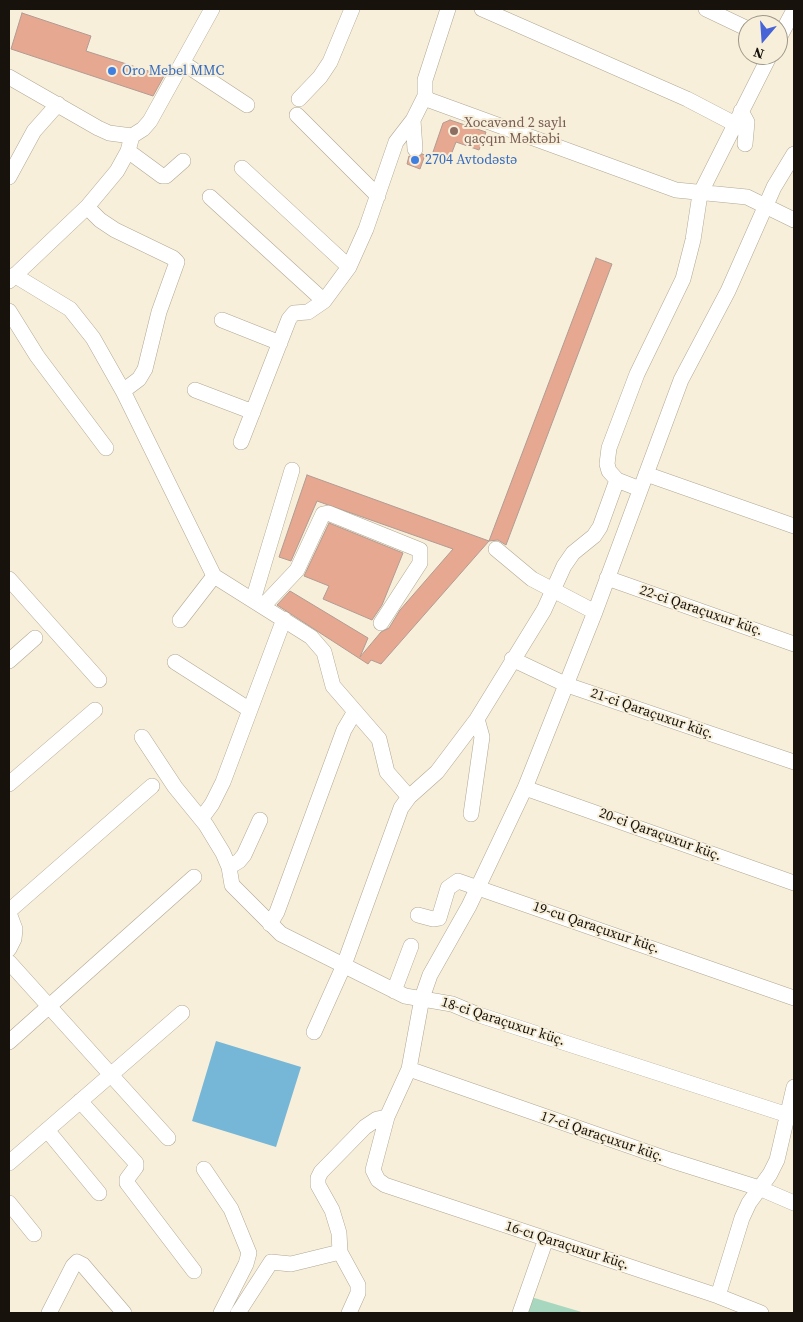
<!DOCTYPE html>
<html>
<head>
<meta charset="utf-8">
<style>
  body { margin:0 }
  #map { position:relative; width:803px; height:1322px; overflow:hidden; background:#f8efda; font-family:"Source Serif 4",serif }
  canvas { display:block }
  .frame { position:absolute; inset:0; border:10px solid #17130c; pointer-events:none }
  .north { position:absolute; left:738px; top:15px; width:50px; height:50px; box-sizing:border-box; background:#f8efda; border:1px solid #9e9788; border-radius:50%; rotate:198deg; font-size:14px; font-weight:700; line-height:20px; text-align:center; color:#17130c }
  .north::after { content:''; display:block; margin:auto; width:18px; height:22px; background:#4663d7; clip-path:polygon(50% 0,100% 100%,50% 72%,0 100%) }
</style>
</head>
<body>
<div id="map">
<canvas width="803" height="1322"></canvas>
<div class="frame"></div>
<div class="north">N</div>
</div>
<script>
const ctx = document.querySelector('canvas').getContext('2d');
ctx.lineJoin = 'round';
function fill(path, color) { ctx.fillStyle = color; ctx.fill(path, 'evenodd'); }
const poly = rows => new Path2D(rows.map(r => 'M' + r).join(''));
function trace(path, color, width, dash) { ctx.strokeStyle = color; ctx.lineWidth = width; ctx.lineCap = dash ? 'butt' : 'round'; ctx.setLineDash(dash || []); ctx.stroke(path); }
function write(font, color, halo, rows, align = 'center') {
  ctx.font = font + ' "Source Serif 4",serif'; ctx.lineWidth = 4; ctx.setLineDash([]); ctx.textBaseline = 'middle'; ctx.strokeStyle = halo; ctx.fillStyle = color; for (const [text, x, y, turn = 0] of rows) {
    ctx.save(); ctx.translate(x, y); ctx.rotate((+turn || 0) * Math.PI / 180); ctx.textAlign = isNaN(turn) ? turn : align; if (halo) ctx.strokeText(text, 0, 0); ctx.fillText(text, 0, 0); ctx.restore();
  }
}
const green = poly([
  [531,1297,585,1313,525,1313]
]);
const water = poly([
  [216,1041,301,1067,276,1147,192,1121]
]);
const building = poly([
  [22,13,91,36,86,51,164,76,153,96,11,49,22,13],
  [450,120,486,132,479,150,456,142,449,160,432,155,443,123,450,120],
  [422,154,425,155,420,169,407,164,409,156,416,158,422,154],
  [596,258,612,264,506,545,498,540,489,541,596,258],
  [307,475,489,541,381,664,371,660,368,664,277,605,290,591,368,638,360,657,381,632,389,628,400,610,453,549,317,501,291,561,279,557,307,475],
  [329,523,403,553,382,605,372,620,323,599,329,586,304,576,329,523]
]);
const minor = poly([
  [448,9,425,80,425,96,429,100,676,190,747,197,794,220],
  [482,9,687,99,735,124],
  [706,9,748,29],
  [778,40,794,10],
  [183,63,247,105],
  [9,77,98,128,109,133,132,136,143,129,150,121,212,9],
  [299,99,320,77,330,62,352,9],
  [741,111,747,122,745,144],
  [297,115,378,196],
  [413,120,415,149],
  [128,151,162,176,166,176,183,161],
  [242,168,349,267],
  [9,177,34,131,58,104],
  [210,197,324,301],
  [87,207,100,220,115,230,173,258,177,262,159,312,145,369,139,379,123,391],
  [14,275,70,309,93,338,123,391,214,576,311,637,324,652,333,686,379,739,387,772,409,797],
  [9,281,87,207,117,171,128,151,132,136],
  [9,311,37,356,106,448],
  [222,320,280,343],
  [195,390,253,412],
  [241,442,289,319,294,313,308,312,324,301,349,267,366,229,396,142,413,120,425,96],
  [646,474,794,526],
  [640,489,617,480,609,471,607,464,609,448,637,374,683,279,693,240,700,194,770,55],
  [496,549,532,579,595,612],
  [607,578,794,644],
  [9,579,99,680],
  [253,600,292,470],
  [263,606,297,570,323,514,328,513,420,550,420,563,381,623],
  [180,620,214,576],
  [512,659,567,685,794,762],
  [9,661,35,638],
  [175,662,250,710],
  [142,737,175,787,206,825,223,853,229,867,232,885,281,934,405,996,452,1004,476,1014,794,1117],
  [9,784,95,710],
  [525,788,794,883],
  [471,814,482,737,477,719],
  [201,819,212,804,223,782,284,619],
  [229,867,239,861,244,855,260,820],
  [9,911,152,786],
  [9,913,15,929,14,939,9,949],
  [418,915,433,919,439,918,448,888,458,881,794,998],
  [270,924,277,912,344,730,354,713],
  [9,962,168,1138],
  [394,991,411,946],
  [314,1032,344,965,401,808,409,797,437,772,477,719,544,610,564,566,573,553,594,536,600,527,617,480],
  [9,1042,194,877],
  [409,1069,670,1160,759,1188,794,1203],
  [80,1101,136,1163,136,1167,127,1179,127,1183,194,1271],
  [47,1130,99,1193],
  [9,1163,182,1013],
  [204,1169,231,1209,249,1253,246,1264,221,1313],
  [9,1203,34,1234],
  [718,1296,742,1218,749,1203,770,1174,777,1160,794,1087],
  [49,1313,73,1266,77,1262,83,1265,124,1313],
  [238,1313,271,1262,291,1264,340,1252],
  [349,1313,358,1293,358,1285,340,1252,339,1233,332,1210,318,1185,318,1178,321,1172,365,1127,377,1119,387,1117],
  [520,1313,546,1239],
  [761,1313,718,1296,385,1185,378,1180,373,1170,387,1117,409,1069,422,998,430,975,469,906,525,788,595,612,681,380,728,291,774,187,794,154]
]);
const markers = [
  [112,71,5,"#3f7fe0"],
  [454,131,5,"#8d6e63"],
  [415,160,5,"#3f7fe0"]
];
const shopNames = [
  ["Oro Mebel MMC",122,71],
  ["2704 Avtodəstə",425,160]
];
const educationNames = [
  ["Xocavənd 2 saylı",464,123],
  ["qaçqın Məktəbi",464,139]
];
const streetNames = [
  ["22-ci Qaraçuxur küç.",701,611,19],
  ["21-ci Qaraçuxur küç.",652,714,19],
  ["20-ci Qaraçuxur küç.",660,835,20],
  ["19-cu Qaraçuxur küç.",596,928,19],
  ["18-ci Qaraçuxur küç.",503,1022,18],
  ["17-ci Qaraçuxur küç.",602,1137,19],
  ["16-cı Qaraçuxur küç.",567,1246,18]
];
fill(green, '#a8d7bf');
fill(water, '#76b6d6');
fill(building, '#e6a891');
trace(building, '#b19b92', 1);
trace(minor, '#b0a793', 16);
trace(minor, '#fff', 15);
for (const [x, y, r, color] of markers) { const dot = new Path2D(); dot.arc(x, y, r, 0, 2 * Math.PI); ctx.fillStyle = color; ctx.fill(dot); trace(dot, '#f8efda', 2); }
write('14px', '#366cbe', '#f8efda', shopNames, 'left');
write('14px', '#785e54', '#f8efda', educationNames, 'left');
write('14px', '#17130c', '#f8efda', streetNames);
</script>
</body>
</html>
